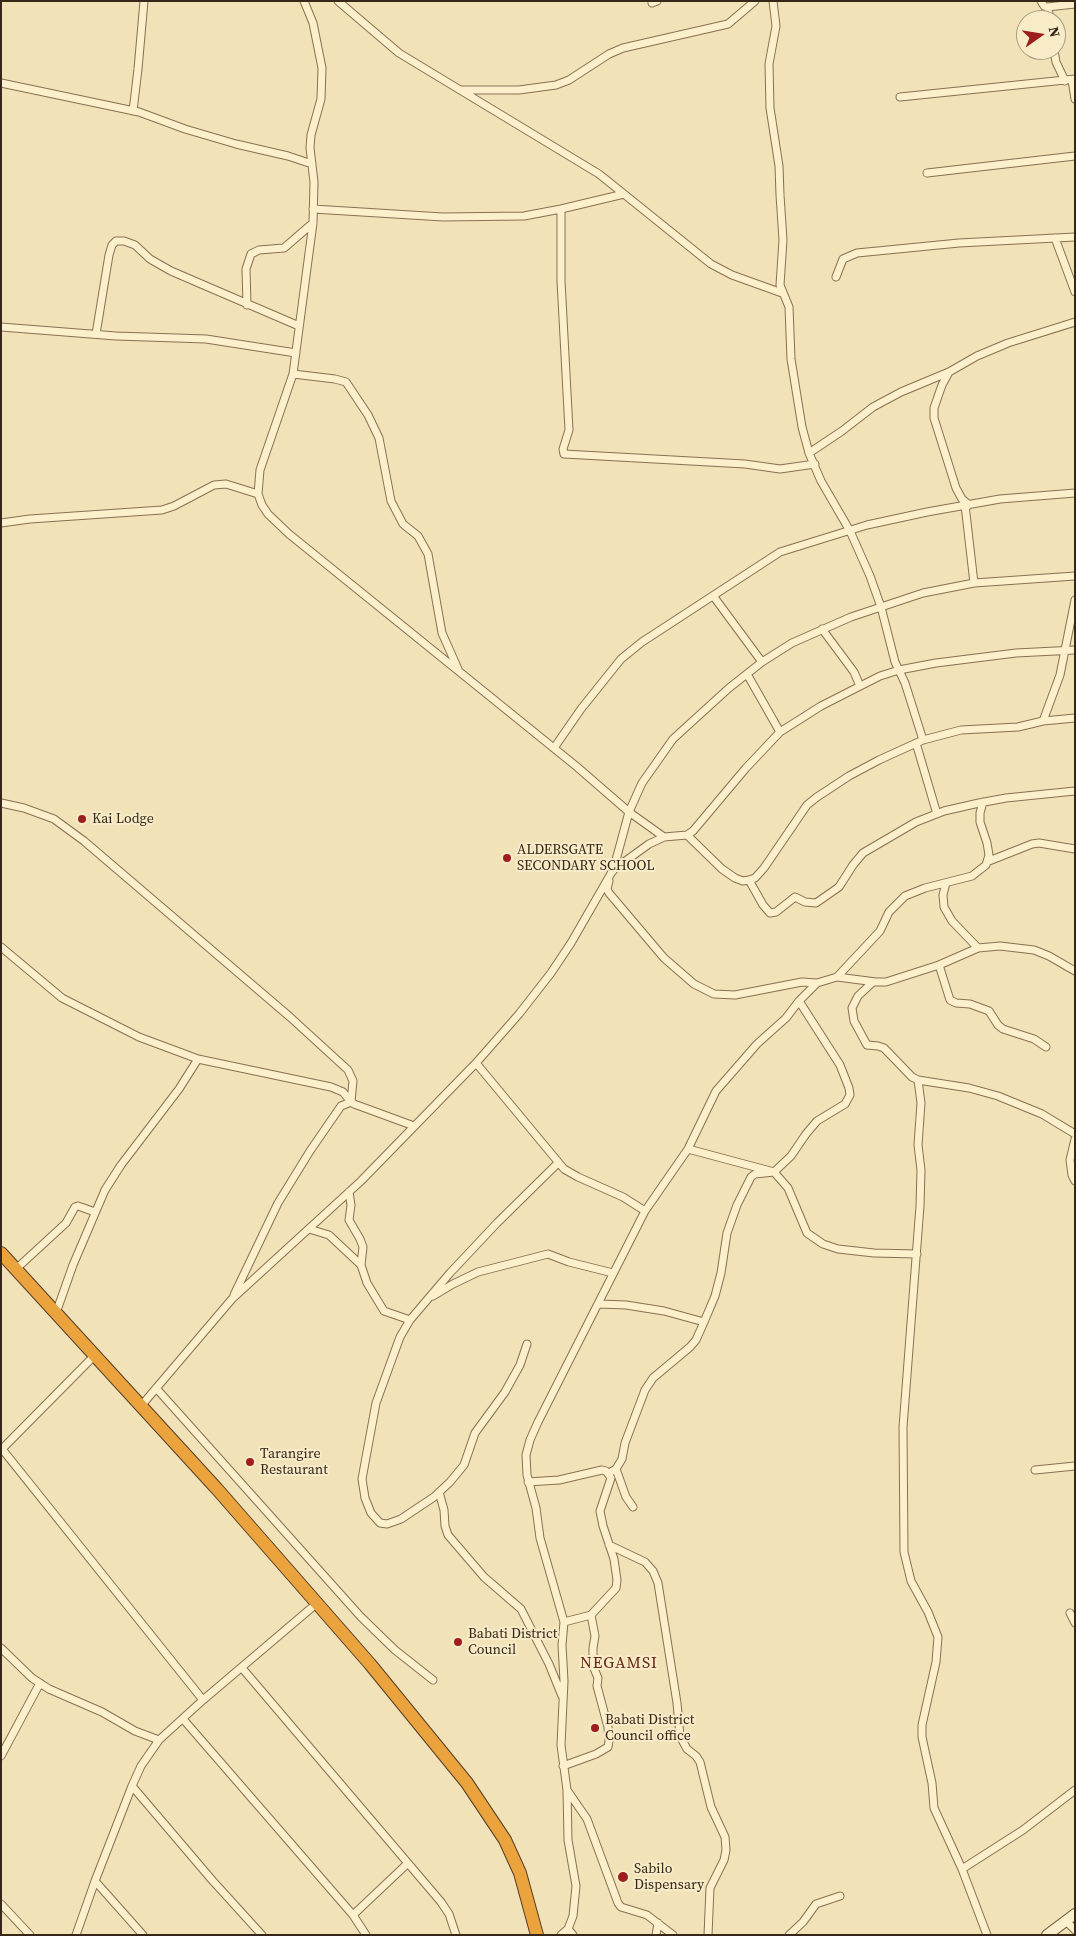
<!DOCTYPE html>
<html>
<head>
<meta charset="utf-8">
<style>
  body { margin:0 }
  #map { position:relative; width:1076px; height:1936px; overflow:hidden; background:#f1e2b8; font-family:"Source Serif 4",serif }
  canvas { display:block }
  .frame { position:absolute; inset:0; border:2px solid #362719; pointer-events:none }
  .north { position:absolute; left:1016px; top:10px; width:50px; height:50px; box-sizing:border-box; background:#f8ebc8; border:1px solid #aa9d82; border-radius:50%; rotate:77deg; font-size:14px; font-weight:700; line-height:20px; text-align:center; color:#362719 }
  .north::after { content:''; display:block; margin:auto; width:18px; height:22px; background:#9d1f1d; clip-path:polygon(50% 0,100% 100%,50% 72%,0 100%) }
</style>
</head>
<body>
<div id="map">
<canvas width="1076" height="1936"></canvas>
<div class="frame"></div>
<div class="north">N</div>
</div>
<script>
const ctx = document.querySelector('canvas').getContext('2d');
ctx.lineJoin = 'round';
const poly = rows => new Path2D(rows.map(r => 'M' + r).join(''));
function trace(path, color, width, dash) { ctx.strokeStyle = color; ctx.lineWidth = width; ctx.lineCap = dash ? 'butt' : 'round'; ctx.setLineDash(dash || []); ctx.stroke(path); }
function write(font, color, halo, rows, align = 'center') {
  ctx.font = font + ' "Source Serif 4",serif'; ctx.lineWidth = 4; ctx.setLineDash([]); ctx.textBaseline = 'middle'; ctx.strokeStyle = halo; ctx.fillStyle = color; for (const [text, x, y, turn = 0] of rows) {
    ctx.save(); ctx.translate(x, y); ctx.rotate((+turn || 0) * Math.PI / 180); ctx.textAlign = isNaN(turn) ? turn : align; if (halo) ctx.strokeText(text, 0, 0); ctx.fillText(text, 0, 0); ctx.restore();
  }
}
const street = poly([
  [304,1,313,23,322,68,321,99,311,135,310,148,314,182,313,223,293,374,260,470,258,494,262,505,268,514,289,534,576,766,629,812,664,837],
  [338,1,399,53,599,174,711,264,732,275,782,293],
  [773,1,776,26,769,64,770,108,779,166,780,195,783,240,780,285,789,307,791,359,802,427,809,453,821,481,850,531,870,576,881,607,895,662,905,683,923,740],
  [1041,1,1044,6,1047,7,1075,4],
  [652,3,657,1],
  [1048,7,1050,20],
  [1054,50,1056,62,1065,81],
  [1072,80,1075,99],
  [1,83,139,112,185,129,236,144,288,156,312,164],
  [460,90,519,90,556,85,569,80,609,54,623,48,728,24,755,1],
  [900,97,1075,79],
  [133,111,138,69,144,1],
  [927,173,1075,156],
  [313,209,443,217,524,216,561,209,624,194],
  [561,209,561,281,569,430,563,449,564,454,745,464,780,469,815,464],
  [1055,238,1075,292],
  [836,277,843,259,857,253,959,243,1075,237],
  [247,305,246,269,251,254,259,250,284,248,313,223],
  [1,327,116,336,206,339,296,353],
  [96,334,109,255,112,245,116,241,124,241,135,245,150,259,171,271,299,326],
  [293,374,335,379,346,382,368,415,379,438,391,501,403,524,418,536,428,554,442,633,458,669],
  [809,453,842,431,873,407,901,392,949,372],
  [965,505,974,583],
  [969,505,962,499,956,488,934,418,934,408,942,385,949,372,977,356,1008,343,1075,322],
  [1,523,30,519,162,510,174,506,214,485,226,484,258,494],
  [714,597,762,662],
  [822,629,854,672,860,686],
  [747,674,780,732],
  [1043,721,1060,675,1075,600],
  [916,743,937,814],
  [554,748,581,709,621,659,642,642,780,552,867,525,927,512,1000,499,1075,493],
  [1,803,24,808,54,819,84,841,290,1017,348,1070,353,1081,351,1102,354,1104,414,1126],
  [687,835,722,869,735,878,743,881,749,880,755,878,764,868,807,805,817,797,849,776,879,760,923,740,961,730,1018,727,1043,721,1075,718],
  [989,861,1032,844,1039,843,1075,849],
  [613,871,629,812,642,783,673,739,729,688,762,662,792,643,851,617,923,593,974,583,1075,576],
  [749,880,763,905,770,913,776,912,795,897,805,902,816,903,839,887,853,865,863,853,916,822,944,811,979,803,1006,798,1075,791],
  [609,881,607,889,609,893,664,958,694,984,714,994,735,995,802,982,817,983],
  [946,883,943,895,944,907,952,921,978,948],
  [1,947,62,998,139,1037,198,1059,331,1087,343,1092,351,1102,341,1106,310,1151,278,1203,234,1295],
  [939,965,950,1000,956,1003,970,1004,989,1011,998,1025,1003,1029,1034,1039,1046,1047],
  [837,977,880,931,889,912,905,896,925,888,972,876,986,865,989,855,987,843,980,822,980,813,983,802],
  [873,982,858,996,852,1008,854,1021,867,1045,878,1046,884,1048,912,1077,918,1080,969,1088,998,1096,1042,1114,1075,1134],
  [476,1063,564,1169,578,1177,623,1197,645,1211],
  [918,1080,921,1103,918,1145,921,1170,920,1206,903,1427,904,1552,911,1581,928,1612,938,1637,936,1662,922,1725,922,1737,932,1783,934,1808,962,1869,987,1935],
  [1075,1139,1070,1160,1072,1175,1075,1181],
  [688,1149,774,1172,788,1188,807,1233,823,1244,838,1249,874,1253,917,1254],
  [349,1192,351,1205,349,1220,360,1239,363,1247,361,1265,367,1283,384,1311,410,1320],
  [309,1229,329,1235,361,1265],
  [16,1269,66,1223,75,1207,78,1206,95,1212],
  [433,1296,453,1284,478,1272,548,1254,569,1262,613,1273],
  [599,1304,626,1305,664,1311,704,1322],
  [56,1313,73,1265,105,1190,121,1165,179,1089,198,1059],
  [527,1344,520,1365,505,1392,475,1433,464,1465,450,1482,434,1497,401,1519,387,1524,380,1523,371,1513,365,1498,362,1479,376,1403,400,1337,410,1320,450,1273,497,1223,558,1163],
  [156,1388,361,1617,395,1650,433,1680],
  [141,1406,232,1299,361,1181,476,1063,519,1014,551,973,571,943,613,870,649,844,664,837,687,835,693,831,746,768,780,732,821,706,880,676,899,670,936,663,1016,653,1075,650],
  [2,1449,203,1700],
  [1,1450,95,1355],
  [616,1469,626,1497,633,1507],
  [1035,1470,1075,1466],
  [609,1473,616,1469,622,1459,625,1443,645,1390,653,1378,690,1347,696,1340,704,1322,715,1296,721,1273,727,1233,737,1205,751,1177,755,1174,774,1172,791,1156,806,1134,817,1121,845,1104,850,1095,849,1088,840,1065,799,1001],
  [528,1482,559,1480,602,1470,606,1471,611,1478,600,1511,603,1526,614,1559,617,1580,616,1588,591,1615,564,1622],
  [439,1492,444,1510,445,1526,448,1535,484,1577,521,1609,549,1664,562,1696],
  [609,1545,645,1562,653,1571,658,1583,677,1703,680,1736,687,1749,696,1756,700,1762,711,1807,725,1837,726,1850,724,1860,710,1888,708,1935],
  [1070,1613,1075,1623],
  [1,1648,32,1678,49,1689,102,1712,135,1731,159,1740],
  [242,1668,441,1902,449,1914,456,1935],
  [183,1719,353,1915,366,1935],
  [1,1756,40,1683],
  [563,1766,596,1754,608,1747,609,1741,608,1727,597,1686,598,1678,593,1666,593,1648,595,1636,591,1615],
  [132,1786,212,1880,262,1935],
  [567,1790,587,1819,618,1903,621,1907,647,1915,673,1935],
  [962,1869,1023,1830,1075,1790],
  [95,1881,143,1935],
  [1,1904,30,1935],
  [353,1915,407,1864],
  [1066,1921,1075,1930],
  [568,1929,573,1935],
  [76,1935,95,1881,132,1786,141,1766,159,1740,203,1700,316,1604],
  [561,1935,568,1929,573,1916,576,1886,568,1840,567,1790,561,1745,564,1681,562,1645,564,1622,540,1538,536,1508,527,1475,526,1455,530,1440,538,1422,645,1211,688,1149,716,1091,757,1044,786,1018,799,1001,817,983,837,977,876,982,886,982,939,965,978,948,1000,946,1034,950,1049,956,1075,971],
  [656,1935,658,1923],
  [789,1935,803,1922,816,1904,840,1896]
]);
const secondary = poly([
  [1047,1935,1075,1914]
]);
const highway = poly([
  [1,1253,217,1489,370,1664,467,1783,505,1840,520,1873,537,1935]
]);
const markers = [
  [82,819,5,"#9d1f1d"],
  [507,858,5,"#9d1f1d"],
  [250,1462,5,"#9d1f1d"],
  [458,1642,5,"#9d1f1d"],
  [595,1728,5,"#9d1f1d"],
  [623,1877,6,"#9d1f1d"]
];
const poiNames = [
  ["Kai Lodge",92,819],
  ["ALDERSGATE",517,850],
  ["SECONDARY SCHOOL",517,866],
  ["Tarangire",260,1454],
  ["Restaurant",260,1470],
  ["Babati District",468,1634],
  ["Council",468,1650],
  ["Babati District",605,1720],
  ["Council office",605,1736],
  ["Sabilo",634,1869],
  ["Dispensary",634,1885]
];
const quarterNames = [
  ["NEGAMSI",619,1664]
];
trace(street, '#897052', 9);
trace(secondary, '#6a5136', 12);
trace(highway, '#553e27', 14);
trace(street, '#fcefcb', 7);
trace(secondary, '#fcefcb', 10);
trace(highway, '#eba33e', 12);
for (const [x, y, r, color] of markers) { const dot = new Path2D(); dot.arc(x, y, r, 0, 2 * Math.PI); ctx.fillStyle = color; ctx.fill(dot); trace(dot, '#f8ebc8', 2); }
write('14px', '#362719', '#f8ebc8', poiNames, 'left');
ctx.letterSpacing = '1px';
write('16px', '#662714', '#f8ebc8', quarterNames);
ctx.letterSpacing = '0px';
</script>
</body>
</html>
